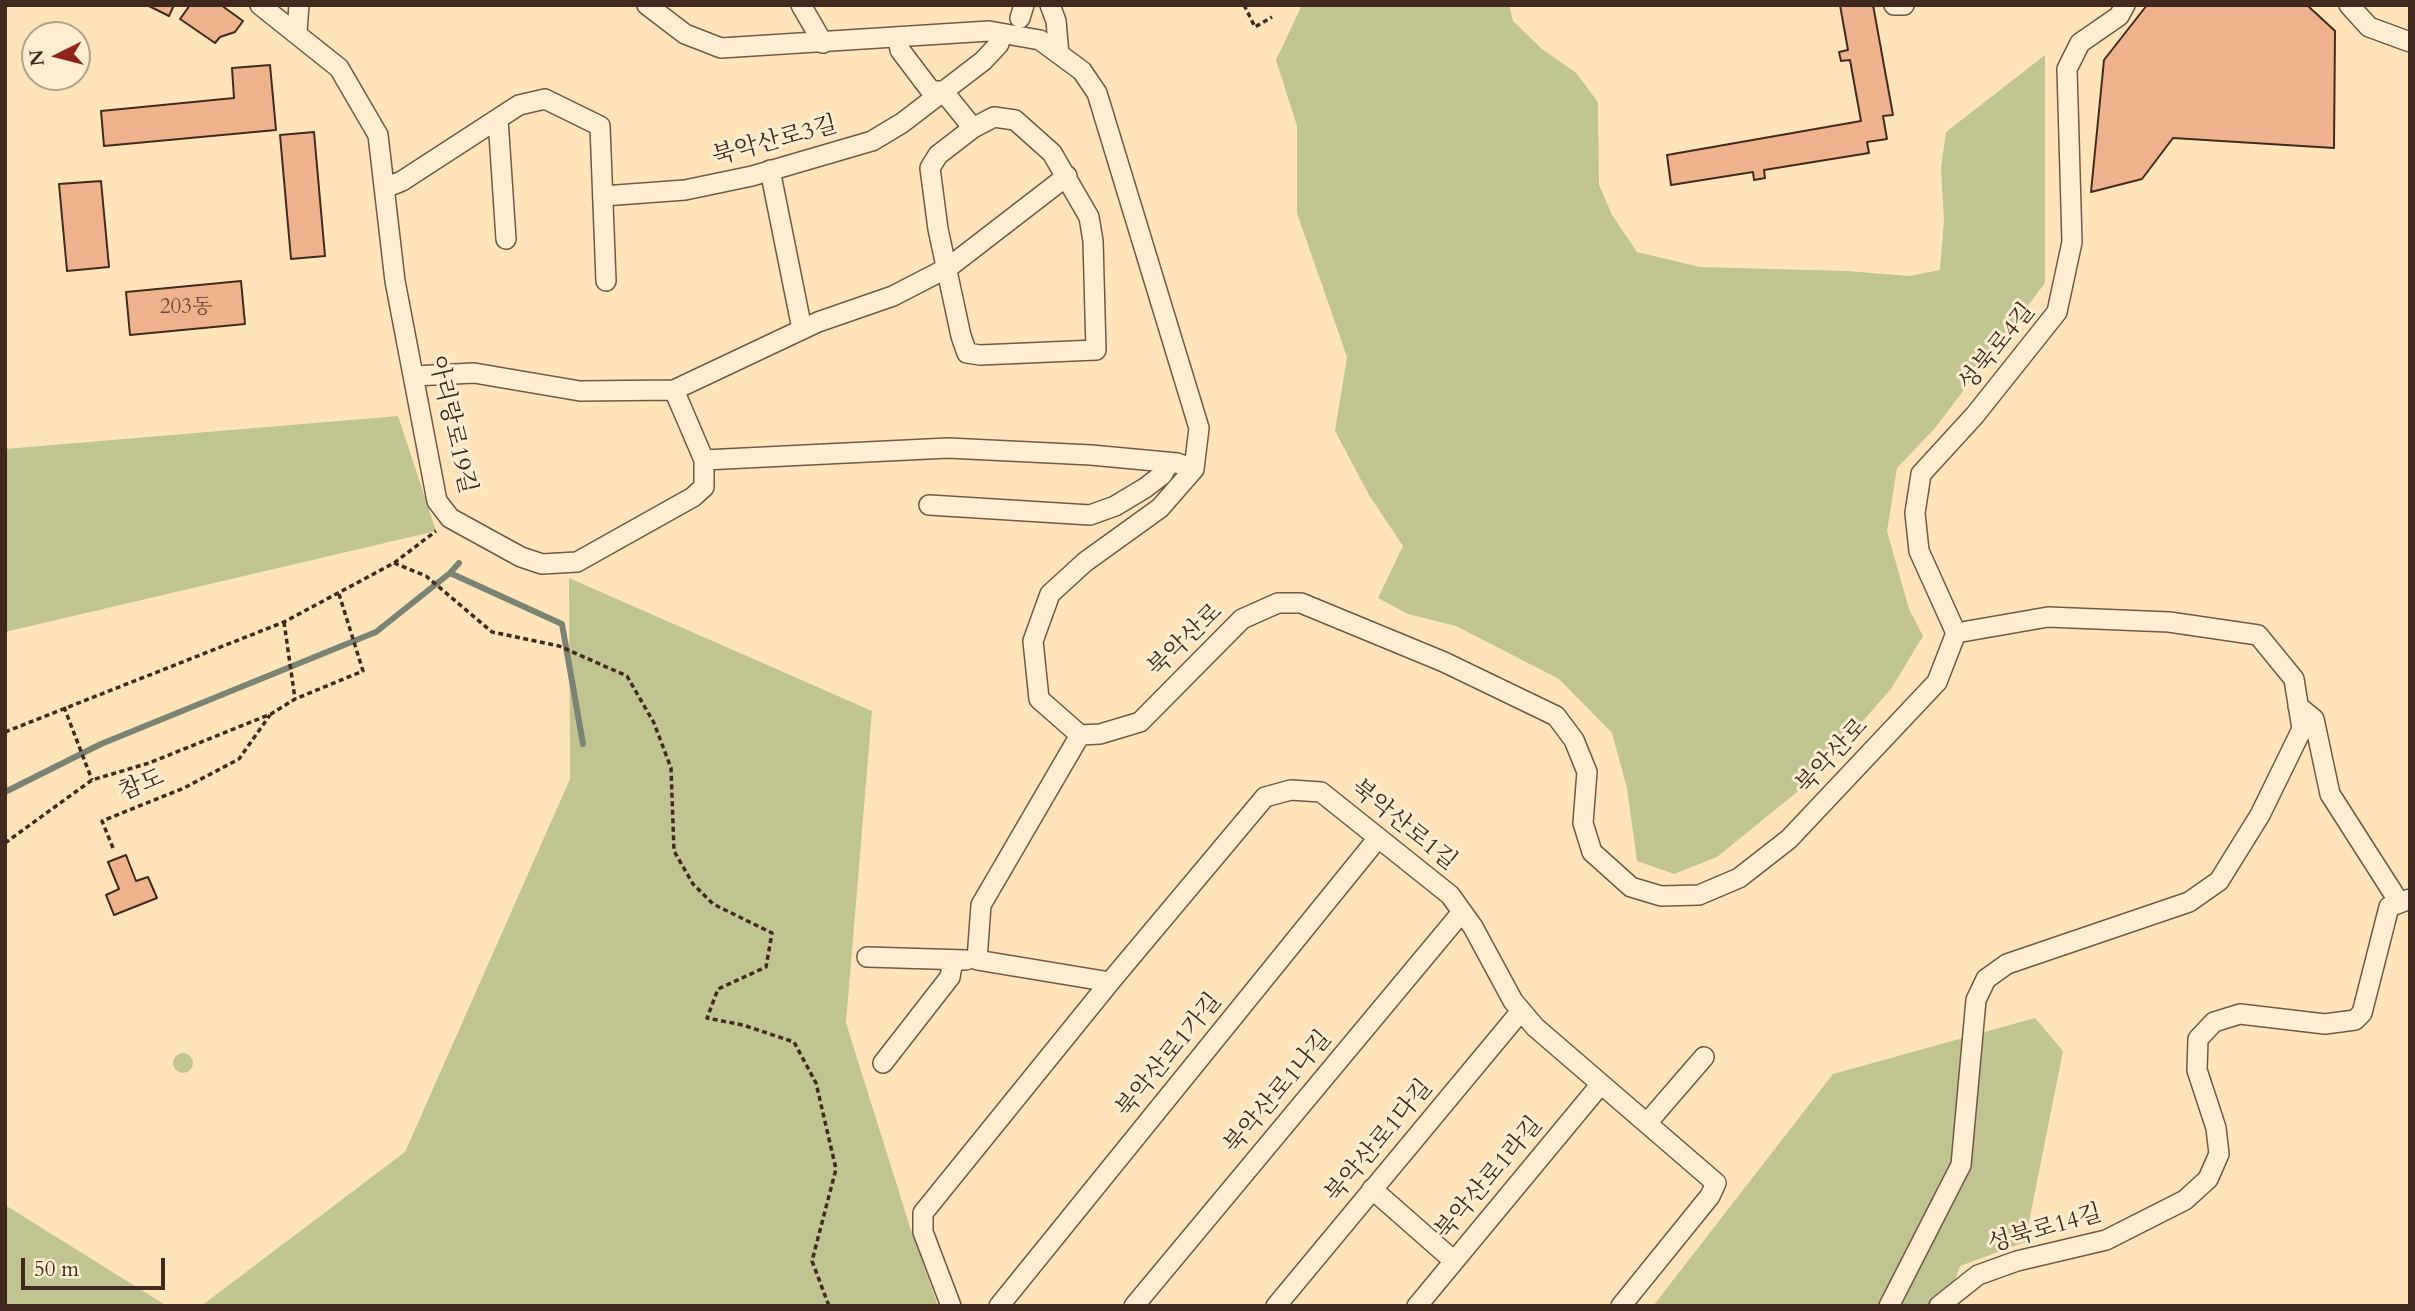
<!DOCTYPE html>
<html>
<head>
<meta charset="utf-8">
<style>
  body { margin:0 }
  #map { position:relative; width:2415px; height:1311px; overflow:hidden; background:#ffe4ba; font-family:Cardo,serif }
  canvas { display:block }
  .frame { position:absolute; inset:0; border:7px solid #412a1d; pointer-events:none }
  .north { position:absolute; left:21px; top:21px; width:70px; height:70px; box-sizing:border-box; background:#ffedd2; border:2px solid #b39f8a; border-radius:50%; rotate:264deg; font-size:19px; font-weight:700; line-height:28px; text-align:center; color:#412a1d }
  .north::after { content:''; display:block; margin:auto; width:24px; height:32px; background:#8f2418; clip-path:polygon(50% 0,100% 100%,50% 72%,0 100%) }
  .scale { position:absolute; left:21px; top:1258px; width:144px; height:32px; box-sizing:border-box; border:4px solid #412a1d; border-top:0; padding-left:9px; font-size:21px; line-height:24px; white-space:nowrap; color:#412a1d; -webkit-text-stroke:5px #ffedd2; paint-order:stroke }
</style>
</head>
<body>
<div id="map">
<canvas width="2415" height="1311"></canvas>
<div class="frame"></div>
<div class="north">N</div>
<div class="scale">50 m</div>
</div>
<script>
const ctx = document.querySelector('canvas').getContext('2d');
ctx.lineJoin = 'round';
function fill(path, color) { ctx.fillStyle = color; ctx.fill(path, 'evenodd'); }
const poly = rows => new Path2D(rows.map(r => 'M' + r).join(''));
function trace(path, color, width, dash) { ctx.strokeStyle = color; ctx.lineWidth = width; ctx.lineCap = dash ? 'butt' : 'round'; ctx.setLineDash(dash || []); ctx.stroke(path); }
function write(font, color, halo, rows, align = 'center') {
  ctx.font = font + ' Cardo,"Noto Serif KR",serif'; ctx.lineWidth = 6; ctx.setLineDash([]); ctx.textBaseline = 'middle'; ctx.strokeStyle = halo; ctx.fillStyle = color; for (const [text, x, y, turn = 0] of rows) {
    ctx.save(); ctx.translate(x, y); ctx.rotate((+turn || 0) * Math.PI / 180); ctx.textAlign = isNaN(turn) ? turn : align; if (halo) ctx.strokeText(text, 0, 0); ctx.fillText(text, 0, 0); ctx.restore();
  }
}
const green = poly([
  [1302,5,1509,5,1513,21,1542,49,1576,73,1598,102,1599,185,1612,215,1637,252,1700,267,1847,271,1909,276,1940,270,1944,220,1941,168,1946,132,2045,55,2045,283,1935,428,1897,468,1887,531,1909,609,1923,636,1891,689,1807,784,1717,857,1674,874,1637,861,1627,788,1612,733,1559,679,1456,626,1408,614,1378,598,1403,546,1369,495,1335,431,1347,357,1297,213,1297,126,1276,60],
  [398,416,436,531,5,632,5,449],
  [569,578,872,711,846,1023,910,1227,938,1306,201,1306,405,1152,570,779],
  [2035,1018,2063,1051,2025,1242,1960,1266,1946,1306,1653,1306,1833,1074],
  '173 1063a10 10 0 1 1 20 0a10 10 0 1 1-20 0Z',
  [5,1205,167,1306,5,1306]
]);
const stream = poly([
  [450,573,562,624,583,744],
  [5,792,101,744,376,632,450,573,459,563]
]);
const building = poly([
  [147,5,174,5,169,16,147,5],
  [190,5,221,5,243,21,235,32,220,37,215,43,180,19,190,5],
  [1840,5,1873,5,1893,115,1883,116,1887,139,1867,142,1869,153,1764,170,1765,178,1754,180,1753,172,1671,185,1667,155,1861,121,1850,60,1841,61,1839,52,1848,50,1840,5],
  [2147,5,2307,5,2335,31,2334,148,2173,138,2142,179,2091,192,2104,60,2147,5],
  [270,65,276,130,104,146,101,111,234,98,232,68,270,65],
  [314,132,325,256,291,259,280,135,314,132],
  [101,181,109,267,67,271,59,184,101,181],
  [241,281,245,324,130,335,126,292,241,281],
  [126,855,136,881,148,877,157,898,114,915,106,895,119,889,108,862,126,855]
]);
const path = poly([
  [1244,5,1255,27,1272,17],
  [394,563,426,576,492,632,559,646,627,676,654,723,671,768,674,851,693,884,713,904,772,933,766,967,718,989,707,1018,743,1025,794,1042,816,1083,836,1169,812,1261,829,1306],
  [284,622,295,699],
  [64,707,92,780],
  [5,732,284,622,394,563,436,531],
  [5,843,92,780,149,763,271,714,295,699,363,671,339,594],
  [113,848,102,821,184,788,239,759,270,715]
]);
const minor = poly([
  [260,5,339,68,378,135,395,281,437,501,450,518,521,557,542,564,577,562,693,497,704,487,704,460,674,390],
  [647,5,685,34,721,48,989,31,1040,40,1082,71,1097,93,1199,428,1194,469,1160,508,1085,562,1050,594,1033,641,1039,699,1080,735,1100,734,1140,722,1242,619,1278,603,1301,603,1444,662,1556,716,1574,740,1587,772,1583,823,1592,852,1631,887,1661,896,1699,895,1739,878,1789,839,1937,682,1956,633,2048,617,2169,622,2258,635,2294,679,2302,729,2260,815,2219,881,2189,902,2007,964,1986,979,1976,1000,1961,1165,1889,1306],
  [801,5,823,43],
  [1050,5,1056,21,1059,54],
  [1894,5,1904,5],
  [2349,5,2369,27,2410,42],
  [1020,18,1024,5],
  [297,32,299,5],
  [898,38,900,50,931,91,943,91,973,128],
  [994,117,1015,120,1052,153,1089,217,1093,241,1096,350,980,355,967,353,961,336,938,229,930,168,938,155,973,128,994,117],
  [498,119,506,239],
  [770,170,802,329],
  [385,188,402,181,519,105,545,99,600,126,606,281],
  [603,196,685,190,752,176,872,141,902,123,983,61,999,44],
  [414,376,474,373,580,391,674,390,818,322,893,296,949,267,1067,176],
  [704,460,948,448,1091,455,1177,463,1194,469],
  [929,505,1090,515,1115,506,1145,488,1162,475,1169,463],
  [1956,633,1919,551,1915,513,1921,474,1975,415,2057,312,2072,242,2067,69,2080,43,2119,16,2125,5],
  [2298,706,2314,719,2330,794,2399,902],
  [867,957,966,960],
  [1110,982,1265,797,1291,790,1321,792,1450,895,1473,927,1513,1001,1535,1027,1716,1183,1710,1196,1621,1306],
  [883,1063,950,977,953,960],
  [1647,1123,1704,1057],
  [1372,1189,1454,1261],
  [951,1306,923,1232,923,1213,1110,982,977,960,981,905,1080,735],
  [999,1306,1378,838],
  [1134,1306,1462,912],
  [1276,1306,1521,1011],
  [1417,1306,1601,1084],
  [1939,1306,1978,1275,2017,1261,2106,1240,2185,1200,2208,1179,2219,1154,2216,1128,2197,1070,2198,1039,2214,1022,2240,1014,2325,1024,2355,1020,2362,1013,2389,907,2410,899]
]);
const numberNames = [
  ["203동",186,308]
];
const streetNames = [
  ["북악산로3길",775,142,-15],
  ["성북로4길",1998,348,-51],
  ["아리랑로19길",451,425,77],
  ["북악산로",1186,641,-44],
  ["북악산로",1833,757,-47],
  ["참도",142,786,-22],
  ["북악산로1길",1403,826,39],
  ["북악산로1가길",1170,1056,-51],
  ["북악산로1나길",1279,1093,-50],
  ["북악산로1다길",1380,1142,-50],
  ["북악산로1라길",1490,1179,-50],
  ["성북로14길",2045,1230,-16]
];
fill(green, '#bfc491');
trace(stream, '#7b8372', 6);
fill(building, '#eeb38c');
trace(building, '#412a1d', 2);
trace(minor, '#705844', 22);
trace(path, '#412a1d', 3.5, [5, 3.5]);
trace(minor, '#ffedd2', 19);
write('21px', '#6c4c39', null, numberNames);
write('24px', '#412a1d', '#ffedd2', streetNames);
</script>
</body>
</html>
